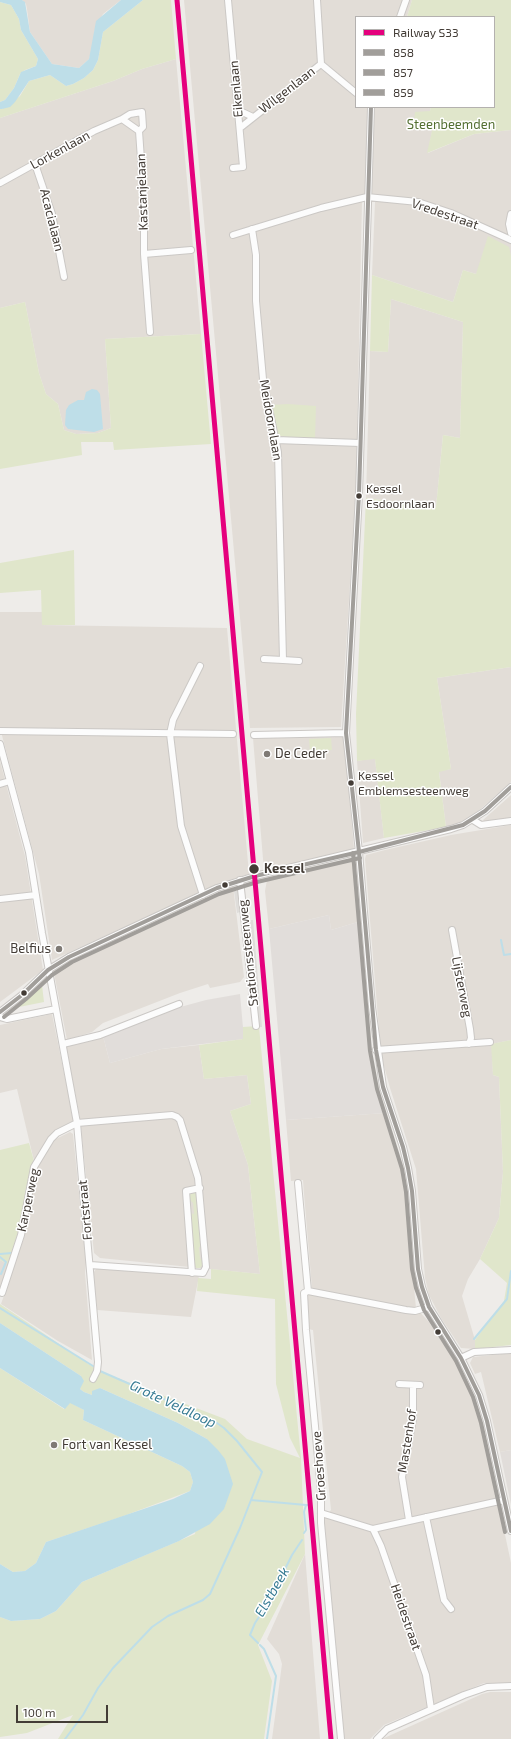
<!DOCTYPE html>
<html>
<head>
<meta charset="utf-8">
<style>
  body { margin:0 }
  #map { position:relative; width:511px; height:1739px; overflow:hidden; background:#eeece9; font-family:"Exo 2",sans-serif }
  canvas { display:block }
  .legend { position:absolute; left:355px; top:16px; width:140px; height:92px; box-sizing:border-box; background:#fff; border:1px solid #b4b1af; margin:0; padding:5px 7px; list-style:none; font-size:12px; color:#433c36 }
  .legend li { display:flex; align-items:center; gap:8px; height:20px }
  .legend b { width:20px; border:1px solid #b4b1af }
  .scale { position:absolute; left:16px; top:1705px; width:92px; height:18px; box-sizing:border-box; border:2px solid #433c36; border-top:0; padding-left:5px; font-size:12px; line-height:14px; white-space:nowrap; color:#433c36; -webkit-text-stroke:3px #fff; paint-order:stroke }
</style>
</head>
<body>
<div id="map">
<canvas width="511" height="1739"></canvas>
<ul class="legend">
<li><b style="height:5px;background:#e5007d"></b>Railway S33</li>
<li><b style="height:5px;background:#a19e9a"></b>858</li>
<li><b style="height:5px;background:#a19e9a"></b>857</li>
<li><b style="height:5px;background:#a19e9a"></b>859</li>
</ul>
<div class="scale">100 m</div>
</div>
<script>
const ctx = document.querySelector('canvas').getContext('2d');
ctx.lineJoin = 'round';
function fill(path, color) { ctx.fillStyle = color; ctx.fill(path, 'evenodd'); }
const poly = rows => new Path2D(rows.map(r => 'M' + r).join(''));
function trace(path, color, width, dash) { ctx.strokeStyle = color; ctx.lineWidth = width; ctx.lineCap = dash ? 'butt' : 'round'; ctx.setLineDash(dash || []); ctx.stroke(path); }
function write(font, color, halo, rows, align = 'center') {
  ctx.font = font + ' "Exo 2",sans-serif'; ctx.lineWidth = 3; ctx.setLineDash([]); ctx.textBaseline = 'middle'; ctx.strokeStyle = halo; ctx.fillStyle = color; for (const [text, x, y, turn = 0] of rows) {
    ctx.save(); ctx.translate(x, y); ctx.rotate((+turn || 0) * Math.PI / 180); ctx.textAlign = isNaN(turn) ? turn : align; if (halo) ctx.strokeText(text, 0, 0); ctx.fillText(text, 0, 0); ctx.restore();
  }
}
const residential = poly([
  [22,0,121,0,103,14,95,29,92,51,89,59,79,68,52,64,30,32,27,9,26,4],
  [184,0,412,0,407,17,356,17,356,107,431,107,430,111,414,120,434,122,428,153,474,134,511,130,511,256,476,274,463,270,453,302,372,275,375,202,362,201,356,487,341,727,250,728],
  [176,59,201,334,105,339,111,428,98,433,76,434,64,430,58,404,46,394,39,373,25,302,0,308,0,118,113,81,142,69],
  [391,299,463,322,460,438,443,435,436,507,366,498,370,351,388,352],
  [0,612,42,612,42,625,227,628,249,874,227,881,52,960,39,874,0,728],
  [511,667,511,782,476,813,459,824,446,827,439,771,451,769,437,678],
  [344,737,354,849,264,871,253,738],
  [375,758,384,838,363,843,357,761],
  [0,761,25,856,43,970,0,1002],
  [511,795,511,818,485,823,483,820],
  [511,825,511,1040,492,1044,493,1075,499,1077,503,1172,499,1218,480,1259,468,1279,462,1296,475,1340,475,1349,461,1348,441,1318,429,1295,425,1278,416,1169,390,1088,381,1055,365,859,366,855,385,850,451,835],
  [352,858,358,922,331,930,329,915,269,929,265,891,267,880],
  [233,886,244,977,240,982,210,988,208,984,180,993,103,1023,92,1032,67,1040,54,973,76,958],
  [52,1014,74,1122,48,1139,34,1161,17,1089,0,1093,0,1025],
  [103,1036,110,1063,161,1049,199,1045,204,1079,247,1075,251,1104,230,1111,248,1165,260,1274,100,1258,94,1253,80,1118,66,1047],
  [385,1113,403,1174,416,1308,429,1322,464,1375,481,1421,511,1563,511,1683,484,1683,384,1725,370,1739,343,1739,324,1518,331,1510,313,1330,308,1329,307,1295,312,1288,304,1194,303,1180,291,1181,286,1120],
  [70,1132,73,1134,86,1262,85,1273,92,1360,58,1341,1,1304,24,1237,37,1168,52,1141],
  [0,1260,9,1265,0,1290],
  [97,1268,199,1276,191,1317,97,1310,93,1273],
  [511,1353,511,1450,500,1452,481,1372,475,1374,470,1363,473,1357],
  [305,1554,320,1739,272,1739,282,1664,279,1654,267,1639],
  [490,1692,511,1692,511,1739,382,1739,482,1694]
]);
const industrial = poly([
  [329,915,331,930,358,922,375,1086,385,1113,286,1120,269,929],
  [240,994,244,1039,161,1049,110,1063,103,1036,173,1009,206,1000],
  [511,1450,511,1505,500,1452]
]);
const green = poly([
  [143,0,171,0,176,59,142,69,113,81,0,118,0,109,2,109,20,96,29,81,50,75,66,86,73,84,84,78,93,70,98,60,103,32],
  [412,0,511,0,511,130,474,134,427,153,434,122,414,120,415,112,430,111,431,107,494,107,494,17,407,17],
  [0,2,11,5,19,19,21,30,38,59,36,66,25,70,20,74,14,88,5,100,0,102],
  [488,236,509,247,511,256,511,667,437,678,451,769,439,772,446,827,384,838,375,759,357,761,356,714,366,498,436,507,443,435,460,438,463,322,391,299,388,352,370,351,372,275,453,302,463,270,476,274],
  [25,302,39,373,46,394,58,404,64,430,76,434,98,433,111,428,105,339,201,334,211,444,114,450,113,442,81,442,82,455,0,469,0,308],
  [288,404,316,406,315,439,278,436,271,405],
  [74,550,75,625,42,625,41,590,0,593,0,563],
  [331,738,332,750,310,752,309,739],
  [42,985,44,1002,14,1008,16,1006],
  [258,1026,259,1027,301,1458,305,1554,258,1645,272,1681,264,1739,58,1739,73,1715,27,1733,0,1737,0,1617,11,1621,40,1619,56,1611,82,1582,195,1534,207,1439,178,1423,100,1388,92,1395,84,1392,80,1389,81,1376,0,1323,0,1304,99,1371,225,1419,247,1439,300,1458,290,1438,276,1384,275,1299,197,1291,198,1278,211,1279,211,1269,260,1274,248,1165,230,1111,251,1104,247,1075,204,1079,199,1045,243,1039,243,1027],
  [511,1040,511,1345,475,1349,475,1340,504,1301,507,1283,480,1259,499,1218,503,1172,499,1077,493,1075,491,1044],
  [29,1143,34,1161,26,1188,21,1221,9,1265,0,1260,0,1150],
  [191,1192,196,1192,198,1194,203,1248,199,1247,200,1258,204,1263,200,1268,196,1268,194,1263,189,1213,194,1214,193,1203,188,1198],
  [0,1368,64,1409,70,1402,84,1410,83,1420,182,1466,190,1472,193,1482,190,1491,121,1517,46,1542,36,1563,25,1571,13,1572,0,1564]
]);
const parking = poly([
  [234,891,238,891,240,912,237,913],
  [247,920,253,920,262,1027,259,1027]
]);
const water = poly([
  [0,0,22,0,25,2,30,32,52,64,79,68,89,59,96,21,121,0,143,0,103,32,98,60,93,70,84,78,73,84,66,86,50,75,29,81,15,102,10,107,2,109,0,109,0,102,5,100,14,88,21,72,36,66,38,59,21,30,19,19,11,5,0,2],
  [92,389,97,390,100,394,103,429,94,432,68,429,65,425,66,410,69,405,78,400,84,400,86,392],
  [0,1323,81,1376,84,1381,80,1389,84,1392,92,1395,92,1391,100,1388,178,1423,207,1439,218,1450,225,1459,233,1484,224,1509,210,1524,179,1541,82,1582,56,1611,40,1619,11,1621,0,1617,0,1564,13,1572,25,1571,36,1563,46,1542,173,1499,190,1491,193,1482,190,1472,182,1466,83,1420,84,1410,70,1403,65,1409,0,1368]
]);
const stream = poly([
  [501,940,504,955,511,954],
  [0,1254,12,1253],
  [0,1257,6,1262,1,1274],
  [0,1308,93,1366],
  [474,1339,507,1299,511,1271],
  [251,1500,306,1505],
  [304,1533,306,1530,304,1512,306,1505,308,1505],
  [258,1643,250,1635,255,1623,267,1605,292,1555,302,1540],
  [260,1645,264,1649,276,1676,267,1739],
  [65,1739,83,1715,98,1688,113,1668,152,1627,168,1616,203,1600,210,1594,240,1528,262,1472,237,1441,224,1428,214,1421,100,1371]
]);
const minor = poly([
  [228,0,243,167,233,168],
  [317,0,321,64,356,93],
  [400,17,406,0],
  [371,107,359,494,346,733,359,852,372,1007,383,1087,403,1147,408,1168,412,1191,418,1269,422,1287,429,1307,461,1358,479,1395,487,1421,511,1531],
  [238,110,253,117],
  [122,119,130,114,142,112,143,127,139,131],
  [240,128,321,64],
  [139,131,144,202,144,254,150,332],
  [35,164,52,214,64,277],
  [0,183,94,131,122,119,139,131],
  [511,214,509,224,511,233],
  [252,229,256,255,256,301,263,379,278,452,283,660,299,661],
  [233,235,321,208,367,197,418,202,451,213,511,240],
  [144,254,191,250],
  [276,440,360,443],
  [264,659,283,660],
  [200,666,173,720,170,734,181,826,203,895],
  [0,731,233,734],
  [254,735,346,733],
  [0,744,29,852,42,933,77,1123,98,1362,97,1371,93,1379],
  [0,784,10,781],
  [473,820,481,825,511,821],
  [240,880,256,1026],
  [0,899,36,895],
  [452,930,470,1029,471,1038,469,1044],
  [0,1012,22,995,48,970,69,957,217,888,255,876,451,829,463,825,485,811,511,787],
  [0,1017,7,1019,56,1009],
  [63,1044,100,1035,179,1004],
  [376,1050,490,1042],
  [298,1183,308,1291],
  [192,1273,186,1191,200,1188],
  [308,1291,304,1293,306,1330,321,1490,321,1523,341,1739],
  [308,1291,406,1310,415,1311,429,1307],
  [2,1293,21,1235,34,1167,51,1139,57,1133,77,1123,172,1115,177,1117,180,1120,198,1178,206,1267,203,1273,90,1265],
  [461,1358,474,1352,511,1350],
  [399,1384,420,1385],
  [321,1513,373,1529,504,1500],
  [426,1517,444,1600,451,1609],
  [409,1520,402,1477,413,1419,413,1385],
  [373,1529,381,1546,426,1675,431,1709],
  [377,1739,387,1729,464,1695,487,1687,511,1686]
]);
const bus1 = poly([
  [359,852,346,733,359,494,371,107],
  [0,1012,22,995,48,970,69,957,217,888,255,876,359,852]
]);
const bus2 = poly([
  [353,853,370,1051,377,1089,402,1169,406,1192,412,1269,416,1288,424,1310,456,1361,473,1397,481,1423,505,1532],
  [4,1017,26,999,52,975,72,962,219,894,257,882,360,858]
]);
const bus3 = poly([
  [359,852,376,1050,383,1087,403,1147,408,1168,412,1191,418,1269,422,1287,429,1307,461,1358,479,1395,487,1421,511,1531],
  [359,852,463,825,485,811,511,787]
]);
const rail1 = poly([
  [177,0,331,1739]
]);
const markers = [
  [359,496,3.5,"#433c36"],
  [267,754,4,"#7f7a75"],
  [351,783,3.5,"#433c36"],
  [254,869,5.5,"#433c36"],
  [225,885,3.5,"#433c36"],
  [59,949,4,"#7f7a75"],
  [24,993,3.5,"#433c36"],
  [438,1332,3.5,"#433c36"],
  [54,1445,4,"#7f7a75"]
];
const busNames = [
  ["Kessel",366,489],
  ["Esdoornlaan",366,504],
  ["Kessel",358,776],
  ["Emblemsesteenweg",358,791]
];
const streetNames = [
  ["Eikenlaan",236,89,-95],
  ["Wilgenlaan",287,90,-38],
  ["Lorkenlaan",60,150,-29],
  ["Kastanjelaan",142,192,-92],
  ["Vredestraat",445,214,19],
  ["Acacialaan",52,220,76],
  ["Meidoornlaan",271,420,80],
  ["Stationssteenweg",248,953,-96],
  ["Lijsterweg",462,987,79],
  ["Karperweg",28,1200,-78],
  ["Fortstraat",85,1210,-95],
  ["Mastenhof",407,1441,-81],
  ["Groeshoeve",319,1466,-94],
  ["Heidestraat",406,1617,71]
];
const parkNames = [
  ["Steenbeemden",451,125]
];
const poiNames = [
  ["De Ceder",275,754],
  ["Belfius",51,949,"right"],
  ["Fort van Kessel",62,1445]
];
const stopNames = [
  ["Kessel",264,869]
];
const waterNames = [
  ["Grote Veldloop",173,1404,25],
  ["Elstbeek",272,1592,-60]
];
fill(residential, '#e2ddd7');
fill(industrial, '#e1ddda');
fill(green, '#e0e6cb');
fill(parking, '#dfddda');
fill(water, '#bedee8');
trace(stream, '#bedee8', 2);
trace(minor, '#cbc8c5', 8);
trace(minor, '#fcfcfc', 6);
trace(bus1, '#a19e9a', 4);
trace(bus2, '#a19e9a', 4);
trace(bus3, '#a19e9a', 4);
trace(rail1, '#e5007d', 5);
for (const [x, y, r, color] of markers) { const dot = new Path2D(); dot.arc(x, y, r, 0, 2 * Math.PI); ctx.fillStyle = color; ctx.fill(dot); trace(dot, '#fff', 1.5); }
write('12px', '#433c36', '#fff', busNames, 'left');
write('13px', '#433c36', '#fff', streetNames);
write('13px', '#526e30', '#fff', parkNames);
write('13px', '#433c36', '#fff', poiNames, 'left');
write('bold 13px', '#433c36', '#fff', stopNames, 'left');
write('italic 14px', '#387c94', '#fff', waterNames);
</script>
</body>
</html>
